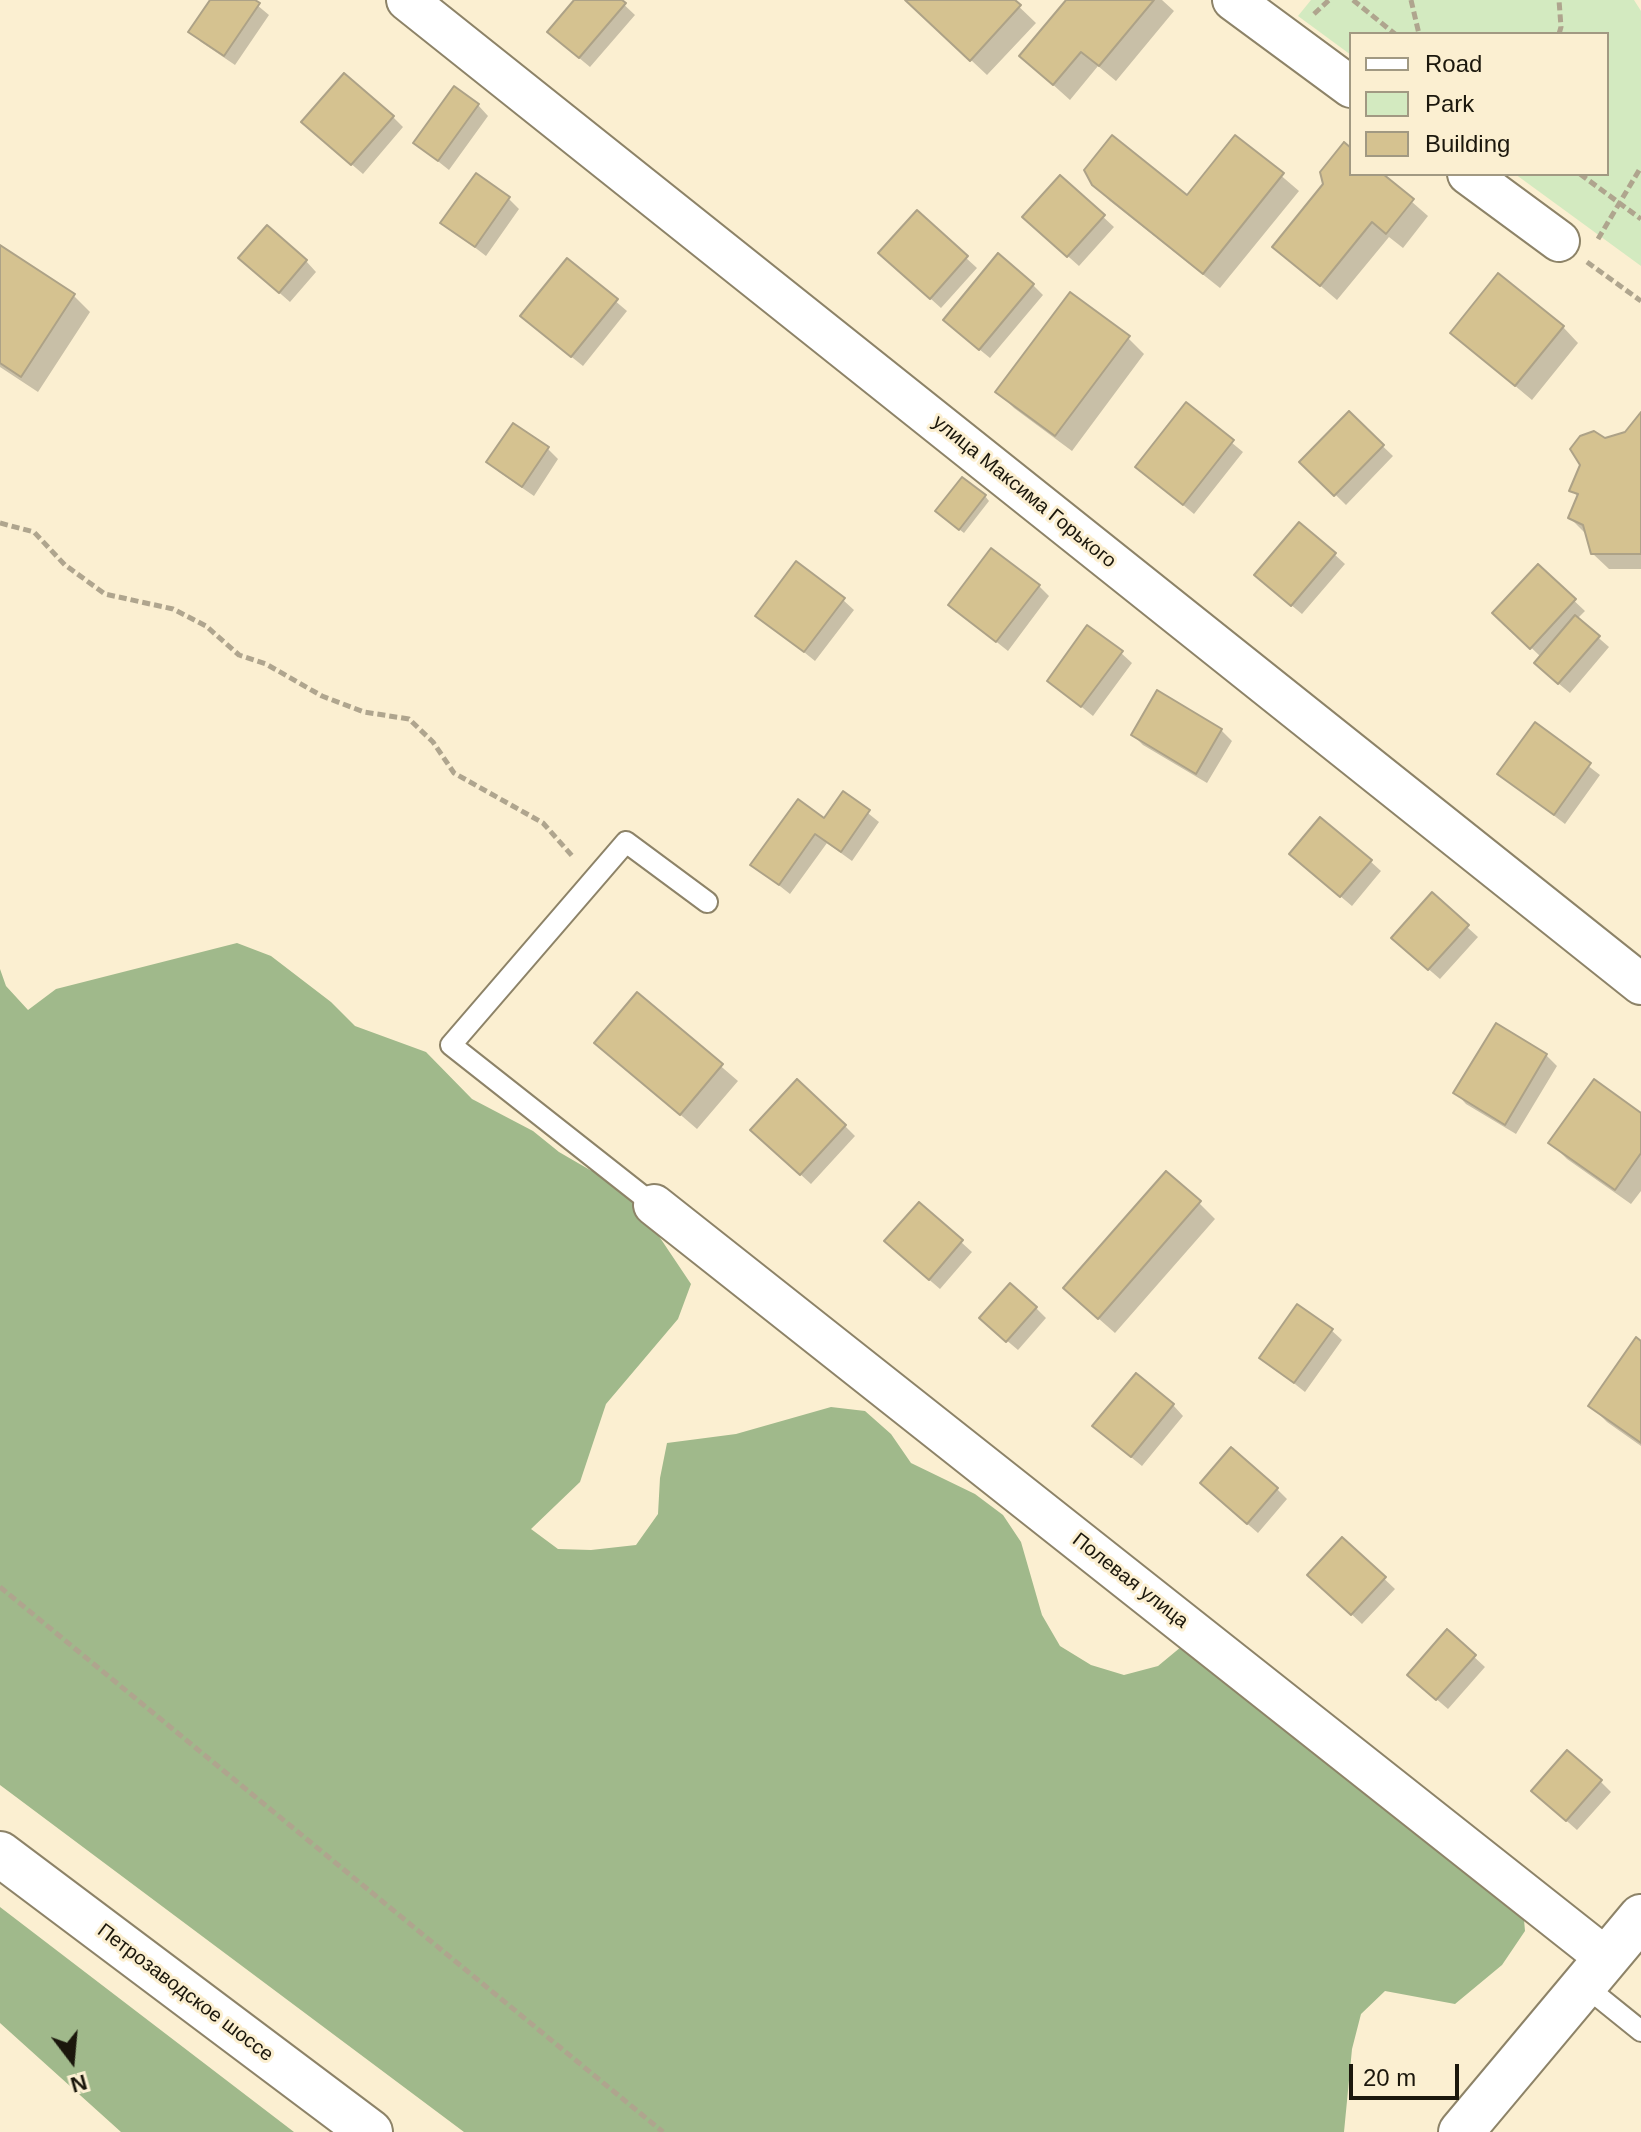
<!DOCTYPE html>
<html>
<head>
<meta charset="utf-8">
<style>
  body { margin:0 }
  #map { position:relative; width:1641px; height:2132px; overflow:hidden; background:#fbefd1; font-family:Arial,sans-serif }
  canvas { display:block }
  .legend { position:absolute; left:1349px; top:32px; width:260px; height:144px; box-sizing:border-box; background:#fbefd1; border:2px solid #a19982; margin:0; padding:10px 14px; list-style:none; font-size:24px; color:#1b170c }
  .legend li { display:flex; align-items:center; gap:16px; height:40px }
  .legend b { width:40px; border:2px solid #a19982 }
  .north { position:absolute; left:32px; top:2020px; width:80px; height:80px; -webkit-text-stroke:6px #fbefd1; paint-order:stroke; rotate:164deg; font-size:22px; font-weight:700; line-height:32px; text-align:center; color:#1b170c }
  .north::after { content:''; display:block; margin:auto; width:28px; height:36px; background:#1b170c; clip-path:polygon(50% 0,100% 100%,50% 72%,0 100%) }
  .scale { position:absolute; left:1349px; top:2064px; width:110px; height:36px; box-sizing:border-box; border:4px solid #1b170c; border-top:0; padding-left:10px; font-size:24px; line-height:28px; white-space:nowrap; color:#1b170c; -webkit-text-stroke:6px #fbefd1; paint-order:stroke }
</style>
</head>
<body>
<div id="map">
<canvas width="1641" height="2132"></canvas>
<ul class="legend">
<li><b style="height:10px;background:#fff"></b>Road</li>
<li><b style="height:22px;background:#d3eac0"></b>Park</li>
<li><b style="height:22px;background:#d5c290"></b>Building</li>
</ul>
<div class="north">N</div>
<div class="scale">20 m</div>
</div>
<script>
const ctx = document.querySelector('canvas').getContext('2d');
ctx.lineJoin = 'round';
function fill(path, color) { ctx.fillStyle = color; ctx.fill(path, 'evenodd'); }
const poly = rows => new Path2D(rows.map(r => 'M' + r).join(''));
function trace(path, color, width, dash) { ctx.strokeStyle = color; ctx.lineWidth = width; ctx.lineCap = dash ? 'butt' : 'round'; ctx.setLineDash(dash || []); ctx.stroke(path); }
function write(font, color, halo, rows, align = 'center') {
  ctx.font = font + ' Arial,sans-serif'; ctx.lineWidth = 6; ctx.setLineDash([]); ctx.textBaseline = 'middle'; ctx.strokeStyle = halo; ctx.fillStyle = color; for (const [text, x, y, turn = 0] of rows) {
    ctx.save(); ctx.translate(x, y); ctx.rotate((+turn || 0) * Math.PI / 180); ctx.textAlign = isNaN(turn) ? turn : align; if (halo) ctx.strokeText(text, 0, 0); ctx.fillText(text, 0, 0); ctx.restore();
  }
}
const green = poly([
  [1311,0,1634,0,1641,11,1641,266,1515,174,1607,174,1607,34,1351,34,1351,55,1298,16]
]);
const forest = poly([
  [237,943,271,956,331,1002,355,1026,426,1052,472,1099,533,1131,559,1152,590,1170,622,1181,691,1284,678,1319,606,1404,580,1482,531,1529,558,1549,591,1550,636,1545,658,1514,660,1478,667,1443,736,1434,831,1407,865,1411,891,1434,911,1463,975,1494,1003,1515,1021,1542,1042,1615,1060,1646,1091,1665,1124,1675,1158,1666,1187,1642,1522,1897,1525,1931,1502,1965,1455,2004,1385,1991,1361,2014,1352,2049,1344,2132,464,2132,0,1785,0,969,6,986,28,1010,56,989],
  [0,1907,294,2132,121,2132,0,2023]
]);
const shadow = poly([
  [212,0,251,0,269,15,235,65,201,42,191,32],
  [577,0,619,0,635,15,590,67,560,42],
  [907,0,1012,0,1036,23,987,75],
  [1068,0,1162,0,1174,11,1116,81,1098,66,1070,100,1021,56],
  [478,105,488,116,449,170,415,143],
  [393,117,403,127,363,174,315,133],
  [1236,137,1299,191,1220,288,1110,201,1093,184,1187,198],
  [1351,151,1351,174,1380,174,1428,216,1403,248,1389,237,1337,300,1275,247],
  [1060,177,1114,227,1079,266,1035,227],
  [509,199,519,209,486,256,443,223],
  [917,213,977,268,941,308,891,263],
  [0,248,74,296,90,312,38,392,0,367],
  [567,260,627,311,583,366,533,326],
  [306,261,316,272,290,302,251,268],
  [1033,285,1043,295,990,358,956,330],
  [1563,327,1578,343,1532,400,1452,333],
  [1128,338,1144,354,1072,451,1014,408,998,392],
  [1186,405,1243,452,1194,514,1137,467],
  [1349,414,1393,456,1346,505,1302,462],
  [1641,415,1641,569,1609,569,1592,553,1586,534,1570,518,1578,497,1572,490,1604,440,1627,434],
  [513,426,548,449,558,459,534,496,499,472,488,462],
  [985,496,989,501,964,533,942,516],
  [1334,554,1345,564,1302,614,1267,585],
  [1538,567,1585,611,1577,619,1609,647,1570,693,1547,674,1541,657,1495,613],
  [1039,586,1049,596,1008,651,950,605],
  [843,600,854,610,815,661,758,615],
  [1121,653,1132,663,1093,716,1049,681],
  [1535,725,1600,775,1565,824,1499,774],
  [1221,730,1232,741,1207,783,1143,745,1133,735],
  [844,794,879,822,852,861,827,843,790,894,753,865,825,821],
  [1370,861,1381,871,1352,906,1302,864],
  [1467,927,1478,937,1440,979,1404,948],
  [638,995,738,1081,697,1129,597,1043],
  [1546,1055,1557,1066,1516,1134,1466,1104,1456,1093],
  [1641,1115,1641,1191,1631,1204,1567,1159,1551,1143],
  [845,1126,855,1136,811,1184,763,1140],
  [1199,1203,1215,1219,1115,1333,1082,1304],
  [919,1204,972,1252,940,1289,897,1252],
  [1036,1308,1046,1318,1018,1350,992,1328],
  [1331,1330,1342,1340,1305,1392,1262,1358],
  [1641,1343,1641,1446,1607,1422,1591,1406],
  [1173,1405,1183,1416,1142,1466,1105,1436],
  [1277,1489,1287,1499,1258,1533,1213,1494],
  [1342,1539,1395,1589,1362,1624,1320,1585],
  [1447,1632,1485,1667,1448,1709,1420,1685],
  [1601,1782,1611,1792,1577,1830,1544,1801]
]);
const building = poly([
  [210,0,255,0,260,3,224,56,188,32,210,0],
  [574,0,622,0,626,3,579,58,547,32,574,0],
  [905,0,1015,0,1021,5,970,61,905,0],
  [1066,0,1154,0,1099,66,1081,52,1053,85,1019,56,1066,0],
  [344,73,394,116,351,165,301,122,344,73],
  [454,86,479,104,438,161,413,143,454,86],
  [1112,135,1187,195,1235,135,1284,173,1203,274,1092,185,1084,170,1112,135],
  [1344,142,1351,148,1351,174,1383,174,1414,199,1386,234,1372,222,1320,286,1272,247,1323,184,1320,172,1344,142],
  [476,173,510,197,475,247,440,223,476,173],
  [1060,175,1105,215,1067,257,1022,217,1060,175],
  [917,210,968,256,930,299,878,253,917,210],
  [267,225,307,260,279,293,238,258,267,225],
  [0,245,75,294,21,377,0,363,0,245],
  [998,253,1034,284,979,350,943,320,998,253],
  [567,258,618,299,571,357,520,316,567,258],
  [1498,273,1564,326,1515,386,1450,333,1498,273],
  [1070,292,1130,336,1055,436,995,392,1070,292],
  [1186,402,1234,440,1183,505,1135,467,1186,402],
  [1349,411,1384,445,1334,496,1299,462,1349,411],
  [1641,412,1641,554,1591,554,1583,525,1568,518,1578,494,1569,491,1580,465,1570,449,1580,436,1594,431,1605,438,1625,432,1641,412],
  [513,423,549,447,522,487,486,462,513,423],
  [962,477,986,495,959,530,935,511,962,477],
  [1299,522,1336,553,1291,606,1254,575,1299,522],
  [991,548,1040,585,996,642,948,605,991,548],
  [796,561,845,598,804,652,755,616,796,561],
  [1538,564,1576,599,1530,649,1492,613,1538,564],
  [1575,615,1600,636,1558,684,1534,663,1575,615],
  [1087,625,1123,651,1081,707,1047,681,1087,625],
  [1157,690,1222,729,1196,774,1131,735,1157,690],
  [1535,722,1591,763,1554,815,1497,774,1535,722],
  [843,791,870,810,841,852,815,834,779,885,750,865,798,799,824,818,843,791],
  [1320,817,1372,860,1340,897,1289,854,1320,817],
  [1432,892,1469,925,1428,970,1391,938,1432,892],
  [637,992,723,1064,680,1115,594,1043,637,992],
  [1496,1023,1547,1054,1505,1125,1453,1093,1496,1023],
  [797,1079,846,1125,800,1175,750,1130,797,1079],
  [1594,1079,1641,1113,1641,1153,1615,1190,1548,1143,1594,1079],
  [1166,1171,1201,1201,1098,1319,1063,1288,1166,1171],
  [919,1202,963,1240,929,1280,884,1241,919,1202],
  [1010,1283,1037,1307,1006,1342,979,1318,1010,1283],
  [1297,1304,1333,1329,1294,1383,1259,1358,1297,1304],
  [1636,1337,1641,1341,1641,1443,1588,1406,1636,1337],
  [1136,1373,1174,1404,1131,1457,1092,1426,1136,1373],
  [1231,1447,1278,1488,1247,1524,1200,1483,1231,1447],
  [1342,1537,1386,1577,1351,1615,1307,1575,1342,1537],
  [1447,1629,1476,1655,1436,1700,1407,1675,1447,1629],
  [1567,1750,1602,1780,1566,1821,1531,1791,1567,1750]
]);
const path = poly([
  [1353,0,1395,34],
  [1411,0,1419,34],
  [1314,14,1329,0],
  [1559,34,1561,27,1559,0],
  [1580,174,1641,219],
  [1598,239,1641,167],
  [1587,262,1641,301],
  [0,523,34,532,65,565,105,594,173,609,206,626,239,655,266,664,322,696,364,712,409,719,433,742,454,773,543,823,574,858],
  [0,1587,663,2132]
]);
const service = poly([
  [654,1205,451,1045,626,842,707,902],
  [1584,1985,1641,2031]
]);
const minor = poly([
  [407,0,1641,984],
  [1233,0,1351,87],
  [1468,174,1559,241],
  [654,1205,1606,1958]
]);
const tertiary = poly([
  [1461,2132,1641,1917]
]);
const primary = poly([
  [0,1854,370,2132]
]);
const streetNames = [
  ["улица Максима Горького",1024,492,39],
  ["Полевая улица",1130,1581,38],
  ["Петрозаводское шоссе",185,1993,37]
];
fill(green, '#d3eac0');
fill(forest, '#a0b98b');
fill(shadow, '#0003');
fill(building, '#d5c290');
trace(building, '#ada287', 2);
trace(service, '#8d8368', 24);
trace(minor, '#8d8368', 44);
trace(tertiary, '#8d8368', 48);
trace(primary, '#8d8368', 48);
trace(path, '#afa58e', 5, [8, 4]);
trace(service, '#fff', 20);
trace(minor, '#fff', 40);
trace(tertiary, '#fff', 44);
trace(primary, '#fff', 44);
write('20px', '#1b170c', '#fbefd1', streetNames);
</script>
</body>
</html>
